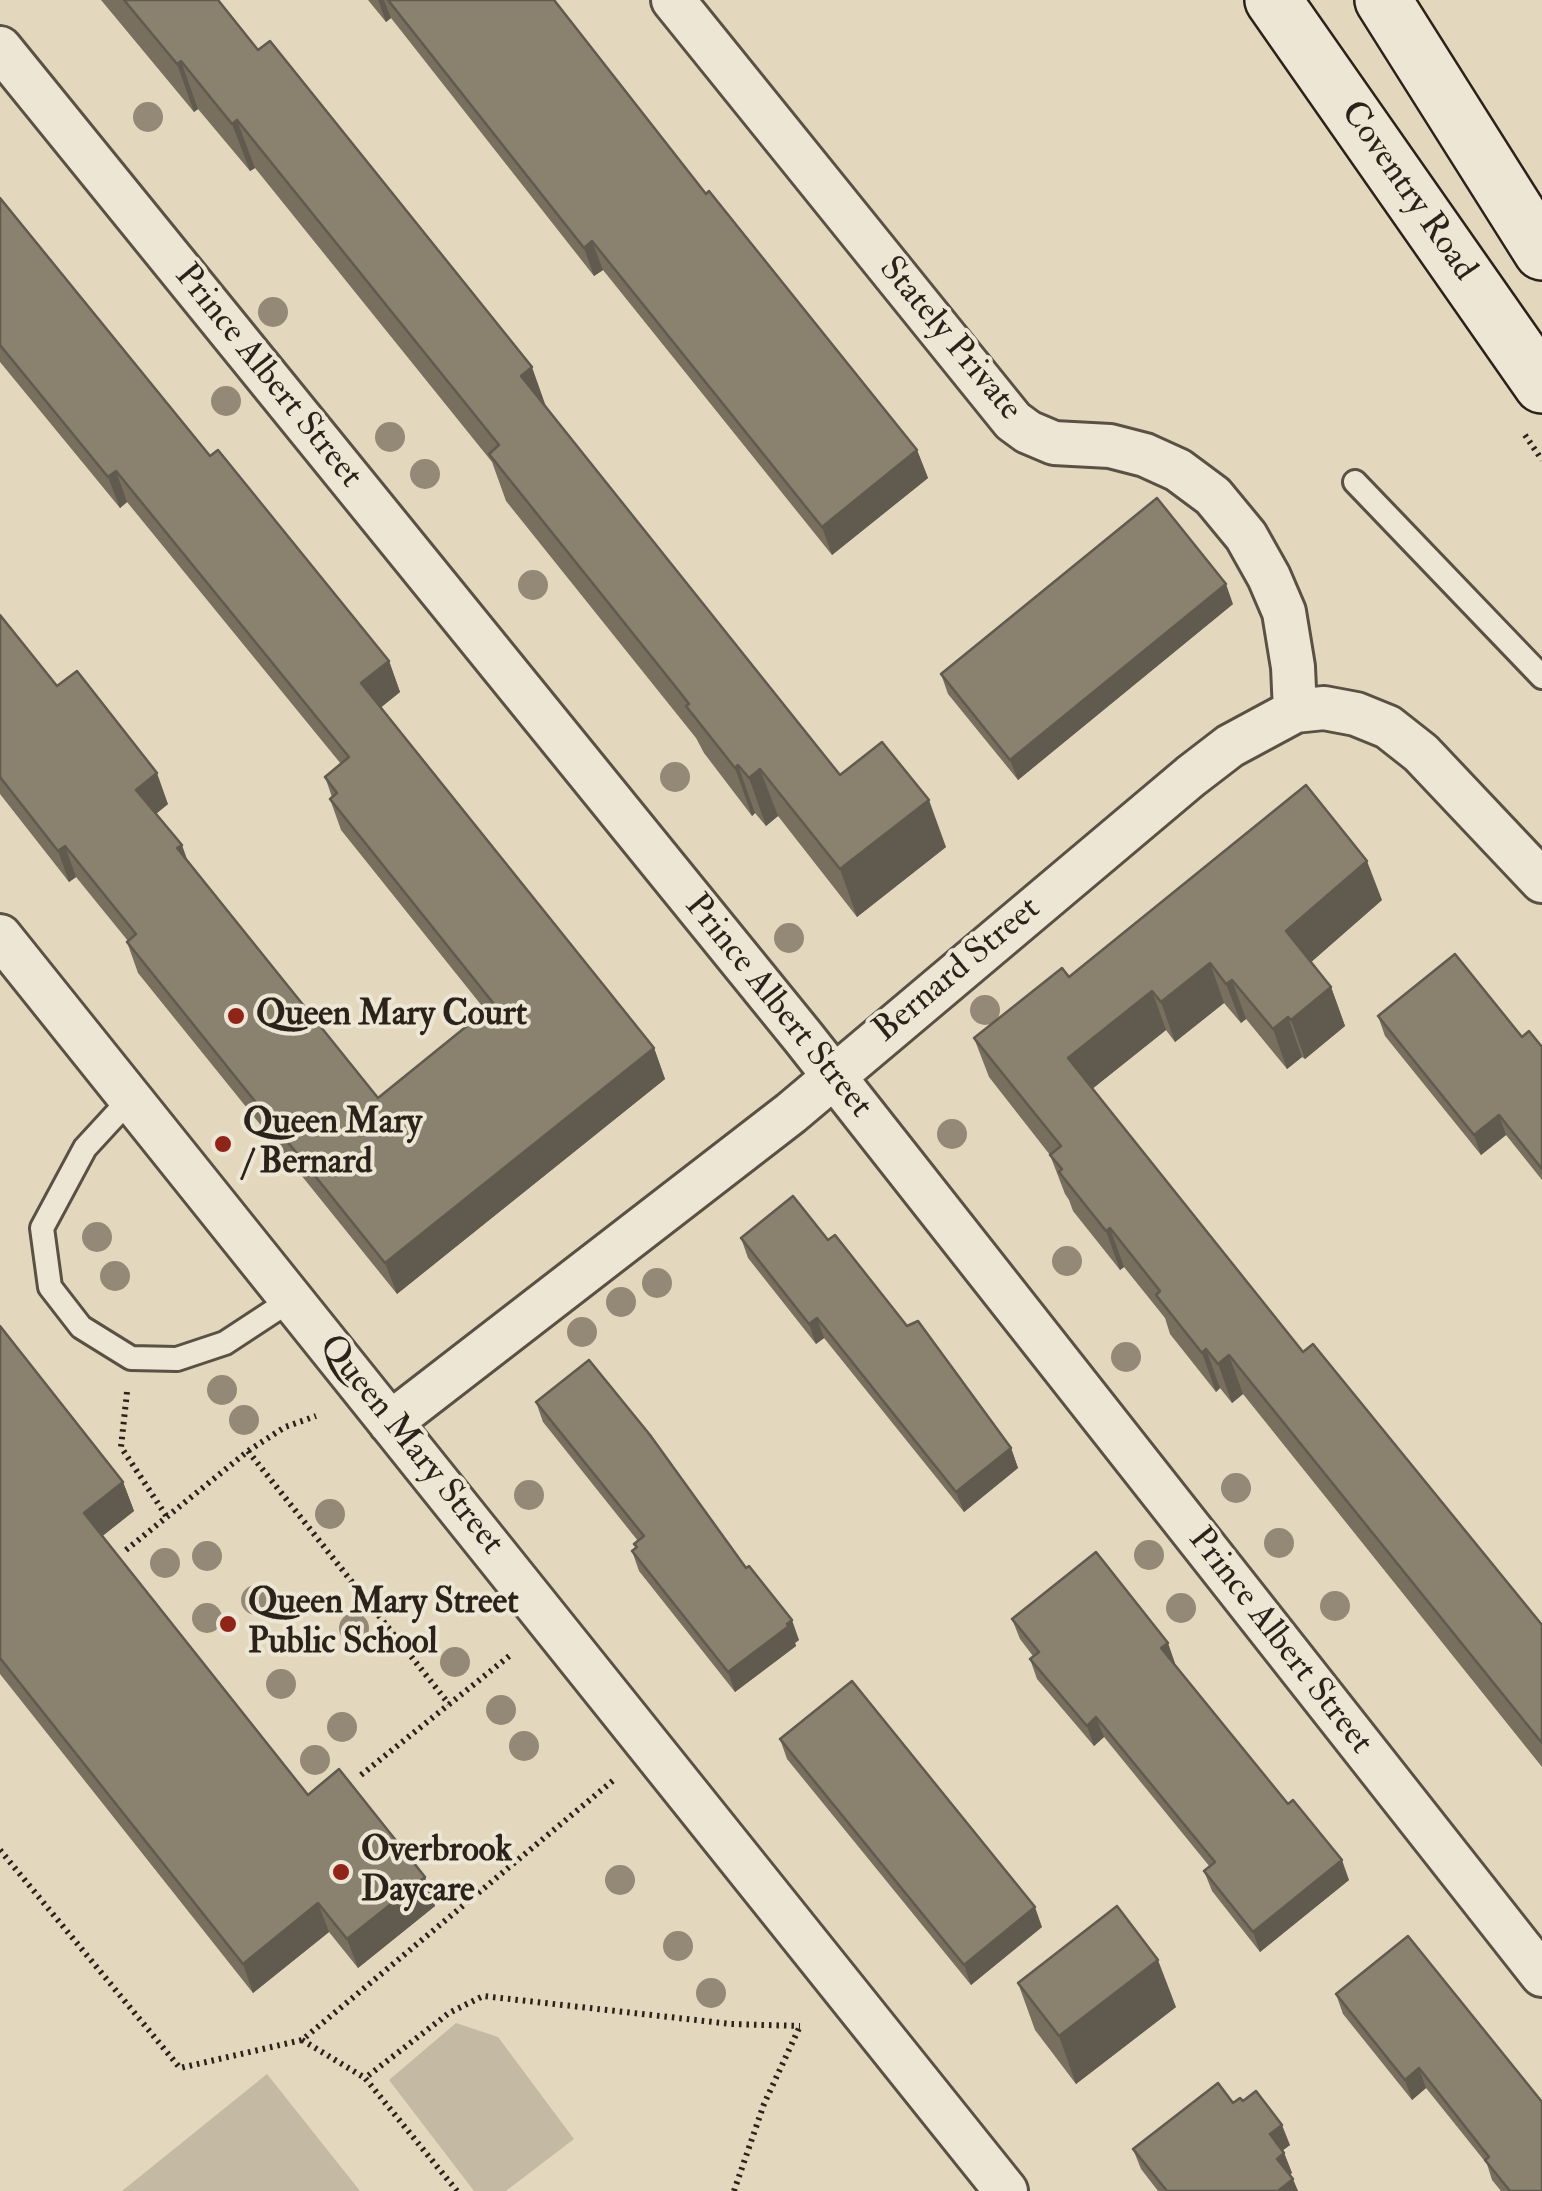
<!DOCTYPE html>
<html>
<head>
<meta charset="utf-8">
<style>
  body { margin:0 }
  canvas { display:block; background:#e3d8be }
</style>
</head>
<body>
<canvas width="1542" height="2191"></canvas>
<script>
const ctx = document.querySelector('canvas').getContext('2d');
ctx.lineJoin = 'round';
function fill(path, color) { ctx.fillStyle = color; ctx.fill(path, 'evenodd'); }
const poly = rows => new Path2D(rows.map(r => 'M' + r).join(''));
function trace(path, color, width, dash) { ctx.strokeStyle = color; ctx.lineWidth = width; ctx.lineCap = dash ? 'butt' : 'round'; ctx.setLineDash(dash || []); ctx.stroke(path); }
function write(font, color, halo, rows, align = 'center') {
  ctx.font = font + ' "IM FELL Double Pica",serif'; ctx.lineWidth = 8; ctx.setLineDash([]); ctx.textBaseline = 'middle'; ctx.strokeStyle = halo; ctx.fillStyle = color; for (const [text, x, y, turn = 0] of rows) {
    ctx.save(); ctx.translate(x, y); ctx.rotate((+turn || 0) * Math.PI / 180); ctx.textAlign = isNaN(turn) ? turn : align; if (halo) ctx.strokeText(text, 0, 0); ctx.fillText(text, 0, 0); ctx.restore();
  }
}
const green = poly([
  [456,2023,498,2037,574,2139,506,2191,474,2191,389,2080],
  [267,2074,360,2191,122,2191]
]);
const path = poly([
  [1525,435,1542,460],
  [127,1392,121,1447,167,1517],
  [248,1451,449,1704],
  [126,1550,248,1451,285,1427,316,1416],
  [361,1775,513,1653],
  [0,1850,180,2068,302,2040,616,1778],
  [302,2040,365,2078],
  [457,2191,365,2078,449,2013,483,1996,731,2024,800,2026],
  [734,2191,764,2104,800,2026]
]);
const service = poly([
  [1355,482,1542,677],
  [131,1098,85,1148,42,1228,50,1287,81,1327,131,1358,177,1359,225,1343,292,1299]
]);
const minor = poly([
  [673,0,1013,421,1028,432,1054,443,1110,446,1145,455,1178,470,1213,496,1246,536,1269,577,1284,612,1293,667,1295,711],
  [0,48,803,1037,1542,1975],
  [0,936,1006,2191],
  [390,1423,791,1113,1191,776,1230,746,1295,711,1324,708,1356,714,1388,727,1421,753,1542,881]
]);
const secondary = poly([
  [1273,0,1542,385],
  [1383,0,1542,252]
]);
const trees = [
  [148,117],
  [273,312],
  [226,401],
  [390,437],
  [425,474],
  [533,585],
  [675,777],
  [789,938],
  [985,1010],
  [952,1134],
  [97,1237],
  [1067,1261],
  [115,1276],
  [657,1283],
  [621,1302],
  [582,1332],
  [1126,1357],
  [222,1390],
  [244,1420],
  [1236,1488],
  [529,1495],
  [330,1514],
  [1279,1543],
  [1149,1555],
  [207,1556],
  [165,1563],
  [256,1600],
  [1335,1606],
  [1181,1608],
  [207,1618],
  [354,1628],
  [455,1662],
  [281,1684],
  [501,1710],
  [342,1727],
  [524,1746],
  [315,1760],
  [620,1880],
  [678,1946],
  [711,1993]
];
const wall = poly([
  [101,0,218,0,840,775,946,847,857,917,778,816,766,826,755,813,752,816,704,753,696,738,506,501,492,462,255,168,250,171,198,109,194,112],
  [368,0,554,0,706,194,917,450,928,478,832,555,603,270,594,276,391,18,386,22],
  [0,198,210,456,389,661,400,692,381,707,654,1048,665,1079,397,1294,138,973,127,942,128,941,76,877,69,882,0,794,0,615,57,686,168,804,156,814,188,862,378,1098,486,1011,341,830,330,799,332,797,325,777,341,764,127,502,120,508,0,362],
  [1233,604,1018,780,948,694,941,674],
  [1382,900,1311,962,1331,987,1345,1026,1305,1059,1302,1057,1287,1069,1246,1019,1241,1023,1224,1003,1175,1042,1166,1030,1092,1089,1303,1352,1542,1625,1542,1767,1243,1394,1232,1403,1220,1388,1216,1392,1170,1334,1165,1318,1124,1267,1120,1270,1073,1211,1069,1200,1065,1194,1050,1155,989,1077,974,1038,1069,977],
  [1378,1016,1522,1037,1542,1047,1542,1180,1506,1135,1481,1155,1385,1036],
  [741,1238,828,1240,907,1326,1011,1448,1018,1468,964,1512,824,1338,816,1344,748,1258],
  [0,1326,123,1482,134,1511,102,1536,308,1795,425,1877,435,1906,358,1968,329,1932,253,1993,0,1674],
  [536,1402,746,1568,799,1640,795,1643,796,1646,735,1692,639,1571,632,1551,636,1548,634,1544,638,1541,543,1422],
  [1012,1619,1175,1663,1174,1664,1349,1880,1260,1952,1212,1891,1204,1871,1210,1867,1104,1737,1094,1746,1037,1679,1030,1659,1033,1656,1020,1639],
  [780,1739,1042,1927,971,1985,787,1759],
  [1408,1936,1542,2191,1501,2191,1492,2180,1487,2164,1426,2088,1412,2100,1343,2014,1336,1994],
  [1018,1983,1176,2007,1076,2084,1035,2030],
  [1243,2101,1290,2145,1283,2150,1292,2173,1289,2174,1298,2191,1158,2191,1141,2169,1133,2149,1233,2103]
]);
const shadedWall = poly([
  [378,0,384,0,391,18,386,22],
  [181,61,198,109,194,112,177,64],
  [237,120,255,168,250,171,232,124],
  [592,241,603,270,594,276,584,248],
  [532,367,549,415,521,376],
  [917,450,928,478,832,555,822,527],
  [116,471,127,502,120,508,108,477],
  [1226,584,1233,604,1018,780,1010,760],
  [389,661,400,692,373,714,361,683],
  [738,765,755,813,752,816,735,768],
  [760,769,778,816,766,826,749,778],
  [157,773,168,804,147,821,136,790],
  [929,800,946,847,857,917,840,869],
  [182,845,193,876,177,848],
  [65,846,76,877,69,882,58,851],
  [1367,861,1382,900,1301,971,1286,931],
  [1210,963,1224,1003,1175,1042,1161,1002],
  [1232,980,1246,1019,1241,1023,1226,984],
  [1331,987,1345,1026,1305,1059,1291,1020],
  [1152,991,1166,1030,1082,1097,1068,1058],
  [1288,1017,1302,1057,1287,1069,1273,1029],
  [654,1048,665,1079,397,1294,385,1263],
  [1499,1115,1506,1135,1481,1155,1474,1135],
  [1110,1228,1124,1267,1120,1270,1106,1231],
  [817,1318,824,1338,816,1344,809,1324],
  [1206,1349,1220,1388,1216,1392,1202,1353],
  [1229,1355,1243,1394,1232,1403,1218,1364],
  [1011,1448,1018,1468,964,1512,956,1492],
  [123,1482,134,1511,95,1542,84,1513],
  [792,1620,799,1640,795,1643,796,1646,735,1692,728,1672],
  [1168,1643,1175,1663,1169,1668,1161,1648],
  [1096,1717,1104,1737,1094,1746,1087,1726],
  [1342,1860,1349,1880,1260,1952,1253,1932],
  [425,1877,435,1906,358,1968,347,1939],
  [318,1903,329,1932,253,1993,243,1964],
  [1035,1907,1042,1927,971,1985,964,1965],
  [1158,1960,1176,2007,1076,2084,1059,2036],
  [1419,2068,1426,2088,1412,2100,1405,2080],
  [1282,2125,1290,2145,1278,2154,1270,2134],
  [1284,2153,1292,2173,1284,2179,1277,2159],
  [1293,2179,1298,2191,1278,2191]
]);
const building = poly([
  [124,0,218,0,258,50,270,41,532,367,521,376,840,775,882,742,929,800,840,869,760,769,749,778,738,765,735,768,686,706,689,704,679,691,489,454,499,445,237,120,232,124,181,61,177,64,124,0],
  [388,0,554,0,706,194,709,191,917,450,822,527,592,241,584,248,388,0],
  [0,198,210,456,218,450,389,661,361,683,654,1048,385,1263,127,942,136,934,65,846,58,851,0,777,0,615,57,686,77,671,157,773,136,790,182,845,177,848,378,1098,494,1004,330,799,337,793,325,777,349,757,116,471,108,477,0,345,0,198],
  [1157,498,1226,584,1010,760,941,674,1157,498],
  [1306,785,1367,861,1286,931,1331,987,1291,1020,1288,1017,1273,1029,1232,980,1226,984,1210,963,1161,1002,1152,991,1068,1058,1303,1352,1313,1344,1542,1625,1542,1743,1229,1355,1218,1364,1206,1349,1202,1353,1156,1295,1160,1291,1110,1228,1106,1231,1059,1172,1062,1169,1050,1155,1061,1146,974,1038,1062,968,1069,977,1306,785],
  [1455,954,1522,1037,1529,1031,1542,1047,1542,1169,1499,1115,1474,1135,1378,1016,1455,954],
  [793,1196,828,1240,835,1235,907,1326,918,1321,1011,1448,956,1492,817,1318,809,1324,741,1238,793,1196],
  [0,1326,123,1482,84,1513,308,1795,339,1769,425,1877,347,1939,318,1903,243,1964,0,1658,0,1326],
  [589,1360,650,1435,746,1568,749,1566,792,1620,787,1624,789,1626,728,1672,632,1551,637,1547,634,1544,644,1536,536,1402,589,1360],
  [1096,1552,1168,1643,1161,1648,1288,1804,1293,1800,1342,1860,1253,1932,1204,1871,1215,1862,1096,1717,1087,1726,1030,1659,1039,1652,1012,1619,1096,1552],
  [852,1681,1035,1907,964,1965,780,1739,852,1681],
  [1117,1906,1158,1960,1059,2036,1018,1983,1117,1906],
  [1408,1936,1542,2102,1542,2191,1510,2191,1485,2160,1489,2157,1419,2068,1405,2080,1336,1994,1408,1936],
  [1218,2083,1233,2103,1240,2098,1243,2101,1256,2091,1282,2125,1270,2134,1284,2153,1277,2159,1293,2179,1278,2191,1167,2191,1133,2149,1218,2083]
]);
const markers = [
  [236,1016,10,"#8f2418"],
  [223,1144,10,"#8f2418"],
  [228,1624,10,"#8f2418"],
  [341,1872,10,"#8f2418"]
];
const streetNames = [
  ["Coventry Road",1407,192,55],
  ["Stately Private",949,340,50],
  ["Prince Albert Street",267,377,51],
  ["Bernard Street",958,971,-40],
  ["Prince Albert Street",777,1007,51],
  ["Queen Mary Street",410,1446,51],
  ["Prince Albert Street",1279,1642,52]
];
const poiNames = [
  ["Queen Mary Court",256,1016],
  ["Queen Mary",243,1124],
  ["/ Bernard",243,1164],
  ["Queen Mary Street",248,1604],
  ["Public School",248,1644],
  ["Overbrook",361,1852],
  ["Daycare",361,1892]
];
fill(green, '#c4b9a2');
trace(service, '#5a5043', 28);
trace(minor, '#5a5043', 48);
trace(secondary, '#2c221a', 60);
trace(path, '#2c221a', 6, [2.5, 5]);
trace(service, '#ede6d5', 22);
trace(minor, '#ede6d5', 42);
trace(secondary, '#ede6d5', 55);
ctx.fillStyle = '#938976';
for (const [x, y] of trees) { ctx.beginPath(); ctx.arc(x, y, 15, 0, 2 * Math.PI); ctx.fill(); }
fill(wall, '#786f5f');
fill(shadedWall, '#615a4e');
fill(building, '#8b816f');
trace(building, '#615a4e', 2.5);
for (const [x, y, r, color] of markers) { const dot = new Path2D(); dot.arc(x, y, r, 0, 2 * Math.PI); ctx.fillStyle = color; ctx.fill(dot); trace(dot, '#ede6d5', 4); }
write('35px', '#2c221a', '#ede6d5', streetNames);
write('bold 35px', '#2c221a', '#ede6d5', poiNames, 'left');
</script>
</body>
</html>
